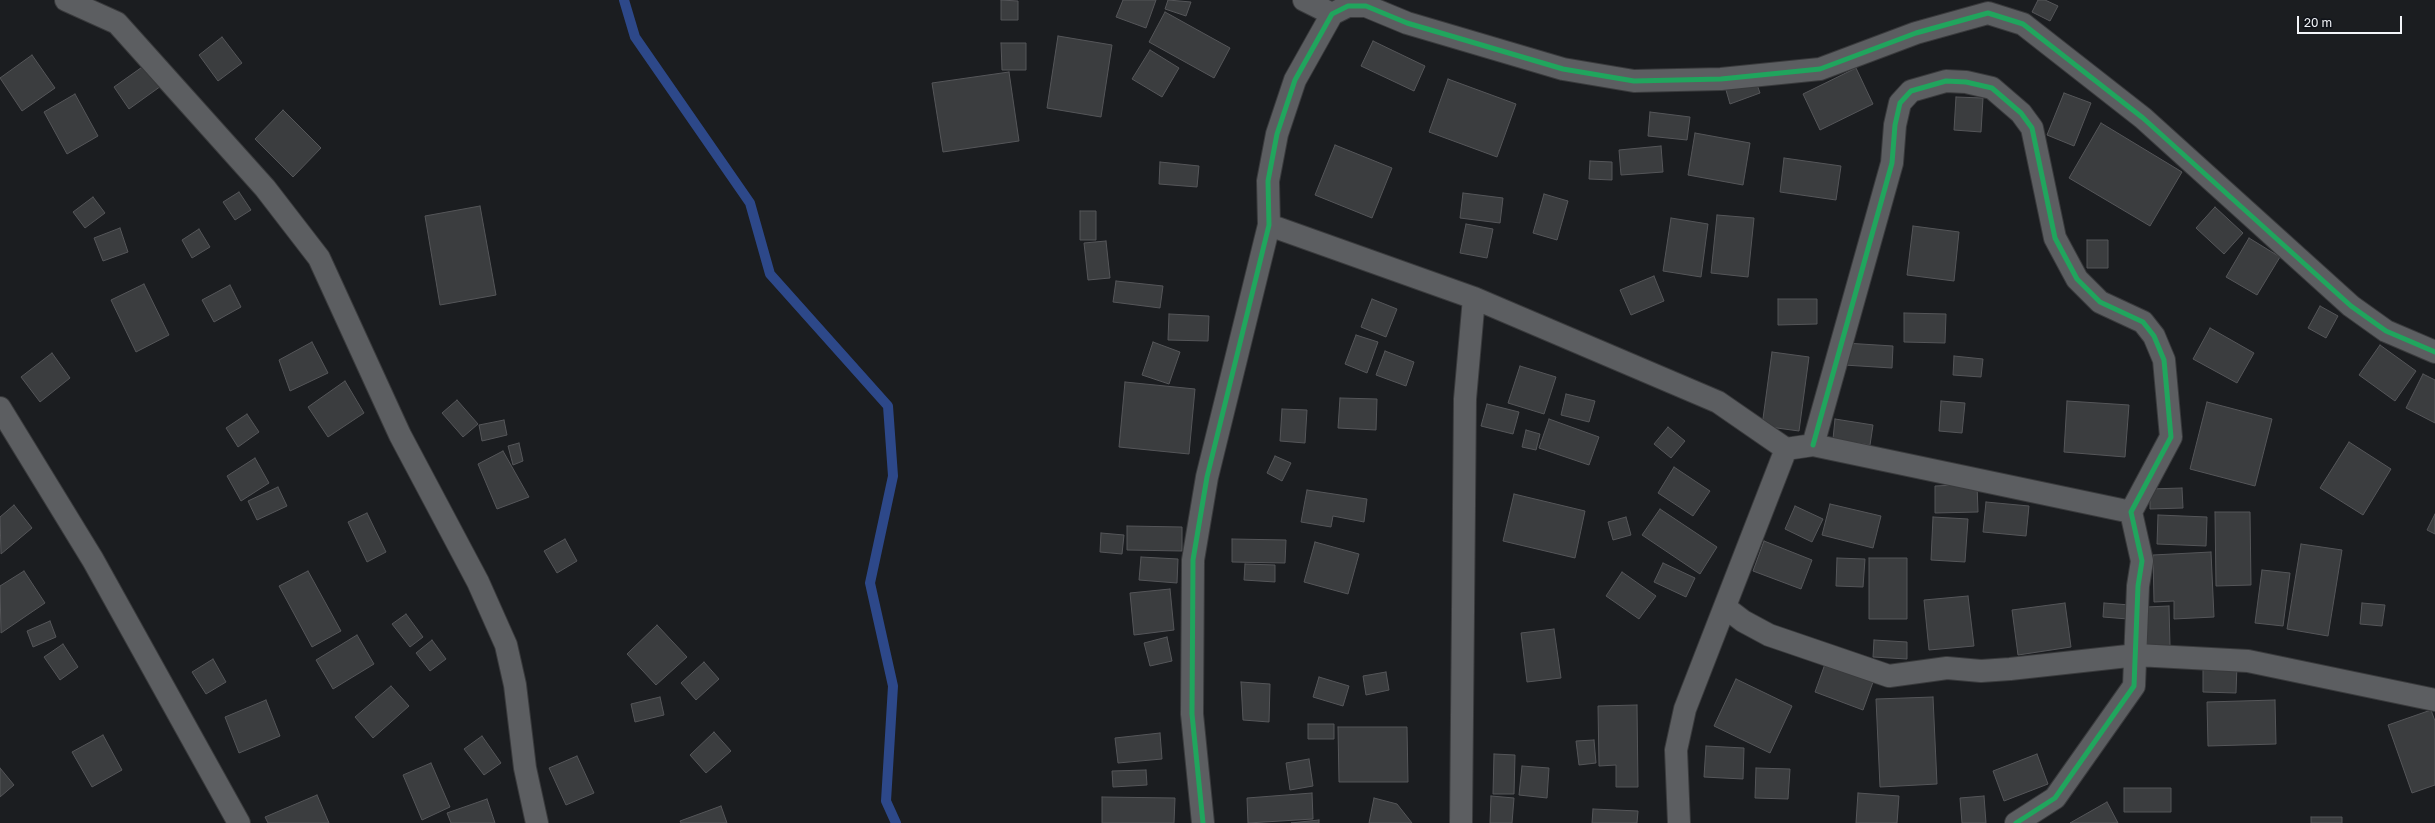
<!DOCTYPE html>
<html>
<head>
<meta charset="utf-8">
<style>
  body { margin:0 }
  #map { position:relative; width:2435px; height:823px; overflow:hidden; background:#1b1d20; font-family:"Golos Text",sans-serif }
  canvas { display:block }
  .scale { position:absolute; left:2297px; top:16px; width:105px; height:18px; box-sizing:border-box; border:2px solid #f3f5f9; border-top:0; padding-left:5px; font-size:12px; line-height:14px; white-space:nowrap; color:#f3f5f9; -webkit-text-stroke:3px #101319; paint-order:stroke }
</style>
</head>
<body>
<div id="map">
<canvas width="2435" height="823"></canvas>
<div class="scale">20 m</div>
</div>
<script>
const ctx = document.querySelector('canvas').getContext('2d');
ctx.lineJoin = 'round';
const poly = rows => new Path2D(rows.map(r => 'M' + r).join(''));
function trace(path, color, width, dash) { ctx.strokeStyle = color; ctx.lineWidth = width; ctx.lineCap = dash ? 'butt' : 'round'; ctx.setLineDash(dash || []); ctx.stroke(path); }
function fill(path, color) { ctx.fillStyle = color; ctx.fill(path, 'evenodd'); }
const stream = poly([
  [624,0,635,37,750,203,770,274,888,406,893,476,870,583,893,686,886,801,896,823]
]);
const building = poly([
  [1001,0,1018,1,1018,20,1001,20,1001,0],
  [1123,0,1156,0,1146,28,1116,17,1123,0],
  [1168,0,1191,2,1186,16,1165,9,1168,0],
  [2038,0,2045,0,2058,6,2050,21,2032,12,2038,0],
  [1165,12,1230,48,1214,78,1149,42,1165,12],
  [1058,36,1112,45,1101,117,1047,108,1058,36],
  [222,37,242,63,218,81,199,55,222,37],
  [1373,41,1425,66,1414,91,1361,66,1373,41],
  [1001,43,1026,43,1026,70,1002,70,1001,43],
  [1150,50,1179,68,1162,97,1132,79,1150,50],
  [32,55,55,88,22,111,0,78,32,55],
  [145,65,161,86,129,109,114,87,145,65],
  [1856,68,1873,104,1820,130,1803,94,1856,68],
  [1009,72,1019,141,943,152,932,83,1009,72],
  [1448,79,1516,104,1497,157,1429,132,1448,79],
  [1755,79,1760,93,1730,104,1726,90,1755,79],
  [2064,93,2091,103,2074,146,2047,135,2064,93],
  [75,94,98,136,67,154,44,112,75,94],
  [1956,97,1983,98,1981,132,1954,130,1956,97],
  [283,110,321,148,293,177,255,139,283,110],
  [1650,112,1690,117,1687,140,1648,136,1650,112],
  [2101,123,2182,172,2150,226,2069,178,2101,123],
  [1695,133,1750,143,1743,185,1688,175,1695,133],
  [1335,145,1392,168,1372,218,1315,195,1335,145],
  [1661,146,1663,172,1621,175,1619,150,1661,146],
  [1784,158,1841,166,1836,200,1780,192,1784,158],
  [1590,161,1612,162,1612,180,1589,179,1590,161],
  [1160,162,1199,166,1197,187,1159,184,1160,162],
  [239,192,251,210,235,220,223,202,239,192],
  [1463,193,1503,198,1500,223,1460,218,1463,193],
  [1544,194,1568,201,1557,240,1533,233,1544,194],
  [93,197,105,213,85,228,73,212,93,197],
  [480,206,496,295,440,305,425,216,480,206],
  [2215,207,2243,233,2224,254,2196,228,2215,207],
  [1080,211,1096,211,1096,240,1080,240,1080,211],
  [1717,215,1754,218,1748,277,1711,273,1717,215],
  [1671,218,1708,224,1701,277,1663,271,1671,218],
  [1466,224,1493,229,1487,258,1460,253,1466,224],
  [1913,226,1959,232,1954,281,1907,275,1913,226],
  [120,228,128,252,103,261,94,238,120,228],
  [199,229,210,247,192,258,182,240,199,229],
  [2249,238,2280,257,2257,295,2226,277,2249,238],
  [2087,240,2108,240,2108,268,2087,268,2087,240],
  [1106,241,1110,278,1088,280,1084,243,1106,241],
  [1654,276,1664,301,1631,315,1620,290,1654,276],
  [1116,281,1163,286,1160,308,1113,302,1116,281],
  [144,284,169,335,136,352,111,300,144,284],
  [230,285,241,307,214,322,202,300,230,285],
  [1372,299,1397,309,1386,337,1361,327,1372,299],
  [1778,299,1817,299,1817,324,1778,325,1778,299],
  [2320,306,2338,316,2326,338,2308,328,2320,306],
  [1904,313,1946,314,1945,343,1904,342,1904,313],
  [1169,314,1209,316,1208,341,1168,340,1169,314],
  [2210,328,2254,353,2237,383,2193,359,2210,328],
  [1356,335,1378,342,1367,373,1345,364,1356,335],
  [312,342,328,373,290,391,279,360,312,342],
  [1153,342,1180,352,1169,384,1142,375,1153,342],
  [1845,343,1893,346,1892,368,1844,365,1845,343],
  [2380,345,2416,371,2395,401,2359,375,2380,345],
  [1385,351,1414,362,1406,386,1376,375,1385,351],
  [1772,352,1809,357,1799,431,1762,426,1772,352],
  [52,353,70,378,40,402,21,377,52,353],
  [1954,356,1983,359,1981,377,1953,375,1954,356],
  [1520,366,1556,377,1544,414,1508,403,1520,366],
  [2423,374,2435,380,2435,423,2406,408,2423,374],
  [345,381,364,413,328,437,308,407,345,381],
  [1125,382,1195,389,1189,454,1119,447,1125,382],
  [1566,394,1595,401,1589,422,1561,415,1566,394],
  [1340,398,1377,399,1376,430,1338,428,1340,398],
  [457,400,478,424,463,437,442,413,457,400],
  [1941,401,1965,403,1962,433,1939,431,1941,401],
  [2067,401,2129,405,2125,457,2064,452,2067,401],
  [2207,402,2272,419,2255,486,2190,469,2207,402],
  [1487,404,1519,412,1513,434,1481,426,1487,404],
  [1282,409,1307,410,1305,443,1280,441,1282,409],
  [247,414,259,432,238,447,226,428,247,414],
  [1549,419,1599,437,1589,465,1539,448,1549,419],
  [1835,419,1873,425,1870,445,1833,439,1835,419],
  [504,420,507,435,482,441,479,425,504,420],
  [1668,427,1685,441,1671,458,1654,444,1668,427],
  [1526,430,1540,434,1536,450,1522,447,1526,430],
  [2349,442,2391,469,2363,515,2320,488,2349,442],
  [519,443,523,461,513,465,508,446,519,443],
  [503,451,529,497,497,509,478,464,503,451],
  [1275,456,1291,463,1282,481,1267,473,1275,456],
  [255,458,269,483,241,501,227,476,255,458],
  [1674,467,1710,491,1693,516,1658,493,1674,467],
  [1977,484,1978,512,1935,513,1935,486,1977,484],
  [278,487,287,506,257,520,248,501,278,487],
  [2182,488,2183,508,2150,509,2150,489,2182,488],
  [1307,490,1367,499,1364,522,1333,516,1331,527,1301,522,1307,490],
  [1514,494,1585,511,1575,558,1503,541,1514,494],
  [1986,502,2029,506,2026,536,1983,532,1986,502],
  [1830,504,1881,516,1873,548,1822,535,1830,504],
  [14,505,32,528,1,554,0,517,14,505],
  [1795,506,1823,519,1812,542,1785,529,1795,506],
  [1660,509,1717,547,1700,574,1642,535,1660,509],
  [2215,512,2250,512,2251,585,2216,586,2215,512],
  [367,513,386,552,367,562,348,522,367,513],
  [2435,514,2435,534,2427,530,2435,514],
  [2158,515,2207,517,2206,546,2157,544,2158,515],
  [1626,517,1631,535,1613,540,1608,522,1626,517],
  [1933,517,1968,519,1965,562,1931,560,1933,517],
  [1127,526,1182,527,1182,551,1127,550,1127,526],
  [1101,533,1124,535,1122,554,1100,552,1101,533],
  [565,539,577,561,557,573,544,551,565,539],
  [1232,539,1286,540,1285,563,1232,562,1232,539],
  [1764,541,1812,560,1801,589,1753,571,1764,541],
  [1315,542,1359,554,1348,594,1304,582,1315,542],
  [2301,544,2342,550,2328,636,2287,629,2301,544],
  [2211,552,2214,617,2174,619,2174,601,2154,602,2153,555,2211,552],
  [1141,557,1178,559,1177,583,1139,580,1141,557],
  [1837,558,1865,559,1863,587,1836,586,1837,558],
  [1869,558,1907,558,1907,619,1869,619,1869,558],
  [1663,563,1695,578,1686,597,1654,582,1663,563],
  [1245,564,1275,565,1275,582,1244,580,1245,564],
  [2262,570,2290,573,2283,626,2255,623,2262,570],
  [24,571,45,603,1,633,0,586,24,571],
  [308,571,341,631,312,647,279,586,308,571],
  [1622,572,1656,596,1639,619,1606,596,1622,572],
  [1170,589,1174,630,1134,635,1130,593,1170,589],
  [1968,596,1974,646,1929,650,1924,600,1968,596],
  [2065,603,2071,647,2018,655,2012,610,2065,603],
  [2104,603,2130,605,2128,619,2103,617,2104,603],
  [2362,603,2385,605,2382,626,2360,624,2362,603],
  [2169,606,2170,646,2147,646,2146,607,2169,606],
  [406,614,423,637,410,647,392,624,406,614],
  [50,621,56,637,33,647,27,631,50,621],
  [657,625,687,657,656,685,627,654,657,625],
  [1554,629,1561,678,1527,682,1521,633,1554,629],
  [357,635,374,664,333,689,316,660,357,635],
  [1167,637,1172,661,1150,666,1144,643,1167,637],
  [432,640,446,659,430,671,416,653,432,640],
  [1874,640,1907,642,1907,659,1873,657,1874,640],
  [63,644,78,667,60,680,44,657,63,644],
  [213,659,226,682,206,694,192,672,213,659],
  [704,662,719,679,696,700,681,683,704,662],
  [1825,664,1873,682,1863,710,1815,692,1825,664],
  [2203,665,2237,665,2236,693,2203,692,2203,665],
  [1386,672,1389,690,1366,695,1363,676,1386,672],
  [1319,677,1349,686,1343,706,1313,697,1319,677],
  [1736,679,1792,706,1770,753,1714,726,1736,679],
  [1241,682,1270,684,1269,722,1243,720,1241,682],
  [391,686,409,706,373,738,355,717,391,686],
  [660,697,664,715,635,722,631,704,660,697],
  [1933,697,1937,784,1880,787,1876,699,1933,697],
  [266,700,280,736,239,753,225,717,266,700],
  [2275,700,2276,744,2208,746,2207,702,2275,700],
  [1637,705,1638,787,1616,787,1616,765,1599,766,1598,706,1637,705],
  [2431,710,2435,721,2435,785,2412,793,2388,725,2431,710],
  [1308,724,1334,724,1334,739,1308,739,1308,724],
  [1338,727,1407,727,1408,782,1339,782,1338,727],
  [714,732,731,751,706,773,690,755,714,732],
  [1160,733,1162,759,1118,763,1115,738,1160,733],
  [103,735,122,770,92,787,72,752,103,735],
  [482,736,501,763,484,775,464,749,482,736],
  [1594,740,1596,763,1579,765,1576,741,1594,740],
  [1706,746,1744,748,1743,779,1704,777,1706,746],
  [1494,754,1515,755,1514,794,1493,794,1494,754],
  [2037,754,2048,784,2004,801,1993,771,2037,754],
  [577,756,594,793,566,805,549,768,577,756],
  [1309,759,1313,786,1290,790,1286,763,1309,759],
  [431,763,450,807,422,820,403,775,431,763],
  [1522,766,1549,768,1547,798,1519,795,1522,766],
  [0,768,14,785,0,797,0,768],
  [1756,768,1790,769,1788,799,1755,798,1756,768],
  [1146,770,1147,785,1113,787,1112,771,1146,770],
  [2124,788,2171,788,2171,812,2124,812,2124,788],
  [1312,793,1313,819,1248,823,1247,798,1312,793],
  [1858,793,1899,796,1897,823,1856,823,1858,793],
  [317,795,329,823,268,823,265,817,317,795],
  [1491,796,1514,798,1512,823,1490,823,1491,796],
  [1984,796,1986,823,1962,823,1960,798,1984,796],
  [1102,797,1175,798,1174,823,1102,823,1102,797],
  [1374,798,1397,804,1412,823,1369,823,1374,798],
  [487,799,495,823,451,823,447,813,487,799],
  [2107,802,2118,823,2070,823,2107,802],
  [721,806,727,823,681,823,680,821,721,806],
  [1593,809,1638,811,1637,823,1592,823,1593,809],
  [2311,817,2342,817,2342,823,2311,823,2311,817],
  [1319,820,1319,823,1291,823,1319,820]
]);
const street = poly([
  [66,0,117,23,265,188,319,258,400,435,478,582,506,645,515,685,525,768,537,823],
  [1304,0,1332,14],
  [1269,225,1474,298,1718,402,1786,449,1813,445,2131,512],
  [0,408,93,560,239,823],
  [1813,445,1892,163,1895,125,1900,103,1911,91,1946,81,1966,82,1992,88,2021,113,2032,128,2055,238,2077,279,2100,302,2143,322,2154,336,2164,360,2171,437,2131,512,2142,561,2138,586,2134,686,2055,798,2016,823],
  [1726,608,1743,621,1769,635,1889,676,1947,668,1981,671,2010,669,2137,655,2248,661,2435,700],
  [1203,823,1192,714,1193,560,1207,477,1269,225,1268,181,1277,134,1295,80,1332,14,1348,6,1366,6,1407,23,1563,69,1634,81,1721,79,1820,69,1916,33,1988,13,2023,24,2143,118,2351,306,2386,331,2435,352],
  [1461,823,1465,399,1474,298],
  [1679,823,1676,750,1685,709,1786,449]
]);
const cycleway = poly([
  [1813,445,1892,163,1895,125,1900,103,1911,91,1946,81,1966,82,1992,88,2021,113,2032,128,2055,238,2077,279,2100,302,2143,322,2154,336,2164,360,2171,437,2131,512,2142,561,2138,586,2134,686,2055,798,2016,823],
  [1203,823,1192,714,1193,560,1207,477,1269,225,1268,181,1277,134,1295,80,1332,14,1348,6,1366,6,1407,23,1563,69,1634,81,1721,79,1820,69,1916,33,1988,13,2023,24,2143,118,2351,306,2386,331,2435,352]
]);
trace(stream, '#2d4889', 10);
fill(building, '#3b3d3f');
trace(building, '#555659', 1);
trace(street, '#393a3c', 24);
trace(street, '#5c5e61', 22);
trace(cycleway, '#20a55d', 5);
</script>
</body>
</html>
